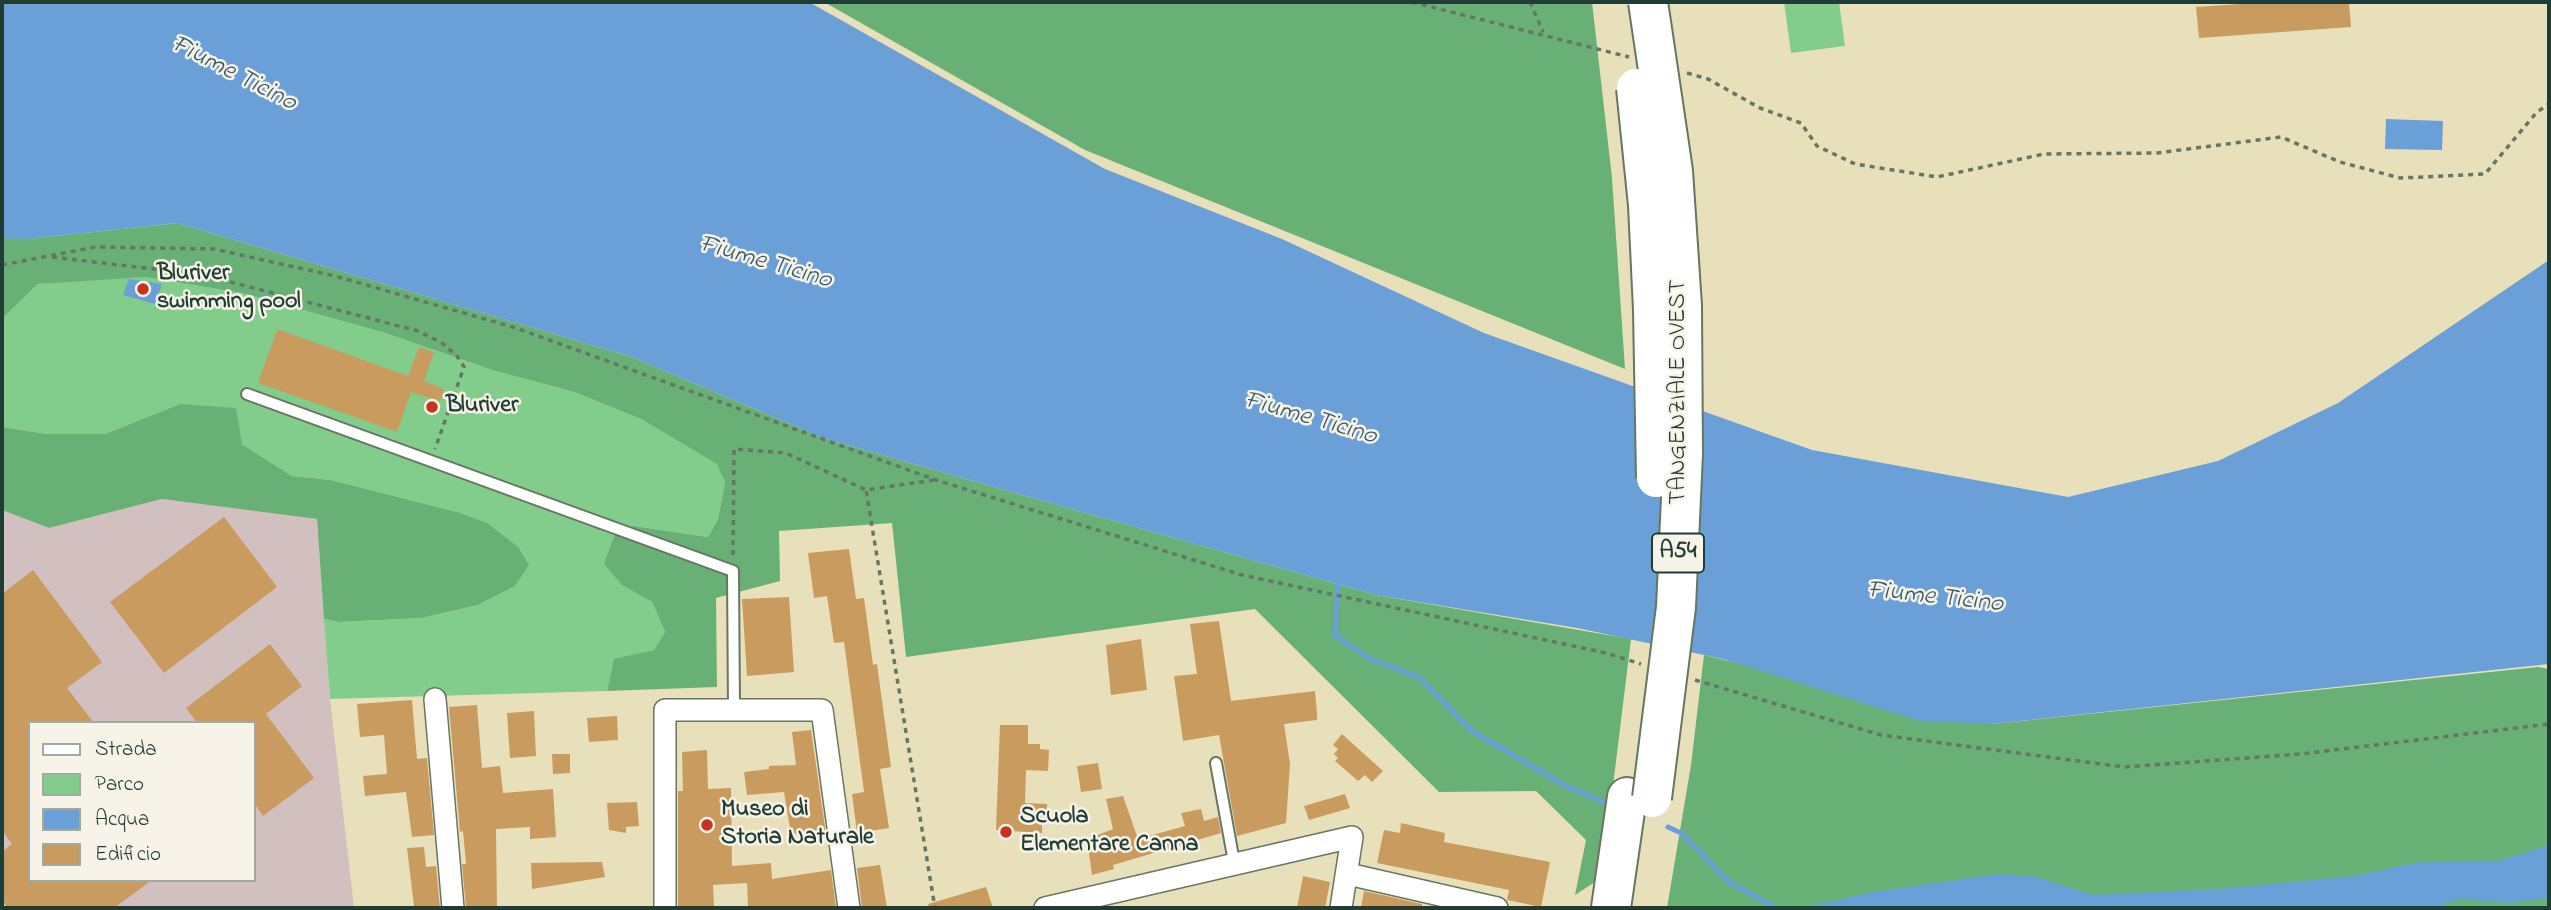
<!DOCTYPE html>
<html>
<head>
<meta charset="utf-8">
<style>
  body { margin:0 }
  #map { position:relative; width:2551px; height:910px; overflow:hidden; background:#e8e0bb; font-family:"Indie Flower",sans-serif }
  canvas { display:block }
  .frame { position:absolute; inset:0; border:4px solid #1f3d34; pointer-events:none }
  .legend { position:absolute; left:28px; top:721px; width:228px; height:161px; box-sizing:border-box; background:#f7f3e8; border:2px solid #a1aaa0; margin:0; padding:9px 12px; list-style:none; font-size:21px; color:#1f3d34 }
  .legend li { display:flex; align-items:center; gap:14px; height:35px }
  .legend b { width:35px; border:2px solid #a1aaa0 }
</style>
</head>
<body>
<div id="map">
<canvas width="2551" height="910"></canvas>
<div class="frame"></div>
<ul class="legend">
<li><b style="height:9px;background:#fff"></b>Strada</li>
<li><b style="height:19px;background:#82cd8b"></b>Parco</li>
<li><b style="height:19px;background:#6b9fd7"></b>Acqua</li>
<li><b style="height:19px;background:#ca9b5e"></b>Edificio</li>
</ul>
</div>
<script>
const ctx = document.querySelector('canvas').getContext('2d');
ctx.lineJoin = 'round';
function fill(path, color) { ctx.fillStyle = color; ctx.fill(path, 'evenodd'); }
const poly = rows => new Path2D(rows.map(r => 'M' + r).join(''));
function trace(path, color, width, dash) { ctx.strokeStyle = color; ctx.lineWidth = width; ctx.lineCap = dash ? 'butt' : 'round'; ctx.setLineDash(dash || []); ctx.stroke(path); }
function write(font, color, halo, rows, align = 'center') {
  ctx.font = font + ' "Indie Flower",sans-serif'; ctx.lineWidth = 5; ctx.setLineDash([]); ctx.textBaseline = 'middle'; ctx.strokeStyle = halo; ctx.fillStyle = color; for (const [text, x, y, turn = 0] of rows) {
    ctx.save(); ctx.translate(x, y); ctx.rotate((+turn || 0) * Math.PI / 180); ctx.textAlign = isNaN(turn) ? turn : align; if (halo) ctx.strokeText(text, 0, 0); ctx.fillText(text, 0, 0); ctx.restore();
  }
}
const industrial = poly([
  [162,499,317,519,330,699,354,908,2,908,2,510,49,528],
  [30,723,254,723,254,880,30,880]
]);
const green = poly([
  [1784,2,1839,2,1845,46,1791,53],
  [117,277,145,277,242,293,385,333,492,370,574,392,641,419,718,464,725,482,718,519,708,537,634,526,623,585,652,602,665,632,654,650,614,660,607,691,330,699,324,619,340,622,422,618,478,605,515,586,528,565,457,512,331,480,292,476,180,404,105,434,47,434,2,427,2,319,38,284]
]);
const forest = poly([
  [824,2,1592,2,1612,178,1625,369,1085,150],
  [177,223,629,356,826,439,1036,499,1376,595,1631,639,1605,851,1598,880,1575,895,1586,840,1536,791,1439,792,1255,609,906,657,892,523,779,531,780,581,716,598,717,687,607,691,614,659,654,650,665,632,652,602,622,585,604,564,615,534,634,526,708,537,718,519,725,482,717,464,641,419,574,392,492,370,385,333,242,293,145,277,38,284,2,319,2,239,28,239],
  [180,404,236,408,242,444,292,476,331,480,457,512,487,523,518,547,529,565,515,586,478,605,422,618,339,622,324,619,317,519,162,499,49,528,2,510,2,427,47,434,105,434],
  [1704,655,1992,724,2538,667,2549,669,2549,908,1667,908,1691,765]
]);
const water = poly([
  [2,2,809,2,1105,169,1282,239,1484,333,1812,450,2068,497,2218,461,2338,403,2549,260,2549,664,1992,724,1920,721,1723,659,1577,628,1376,595,1036,499,826,439,629,356,177,223,28,239,2,239],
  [2386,119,2443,121,2442,150,2385,149],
  [129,279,162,284,155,304,123,295],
  [2549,845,2549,898,2508,903,2457,899,2434,908,1802,908,1874,892,1999,874,2036,877,2092,895,2219,889,2355,876,2419,862,2498,861]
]);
const stream = poly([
  [1338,584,1335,635,1370,659,1419,677,1472,731,1566,786,1611,805],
  [1668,827,1681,833,1729,882,1776,908]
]);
const building = poly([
  [2269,2,2349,2,2351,27,2199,38,2196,7],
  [277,329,408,376,419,347,434,352,424,381,444,389,440,401,411,392,397,432,258,383],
  [224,517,277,587,164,673,110,602],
  [849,549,856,599,864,598,873,665,877,664,891,767,880,769,889,828,857,833,852,794,864,792,844,642,834,643,827,596,814,598,808,553],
  [33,570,102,662,67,688,94,723,30,723,30,880,152,880,114,908,8,908,2,901,2,852,12,844,2,830,2,594],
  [789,597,794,672,747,676,742,599],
  [1219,621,1231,701,1315,691,1317,713,1317,720,1284,724,1290,764,1286,823,1237,836,1219,735,1183,741,1174,676,1197,674,1190,624],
  [1141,639,1147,690,1111,695,1106,645],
  [270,644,302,686,266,714,314,778,263,816,254,803,254,723,197,723,186,708],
  [412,700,417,759,427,758,434,835,412,837,406,792,365,796,363,776,387,774,384,735,360,737,357,704],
  [477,705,482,768,500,766,503,793,553,789,556,837,530,839,530,827,496,829,497,908,466,908,462,864,466,864,463,831,460,832,449,707],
  [534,711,536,756,510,758,507,713],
  [617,716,618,740,589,742,587,718],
  [1000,725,1028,725,1028,744,1040,744,1040,749,1049,750,1048,771,1026,770,1025,803,1047,804,1047,818,1042,818,1042,833,996,830],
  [811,730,826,834,808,836,807,833,791,834,784,792,747,795,744,772,769,769,769,766,796,765,792,732],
  [1342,734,1383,771,1372,782,1365,775,1358,781,1335,761,1338,758,1334,754,1338,749,1333,745],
  [707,750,708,789,731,788,732,866,771,863,772,879,831,870,836,908,748,908,747,883,713,885,714,907,678,908,678,791,683,791,682,752],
  [552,754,570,754,570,773,553,774],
  [1098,763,1102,789,1081,792,1077,766],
  [1345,794,1350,808,1309,820,1304,806],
  [1123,796,1138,839,1185,826,1181,813,1201,809,1204,821,1218,817,1221,833,1113,865,1114,869,1092,875,1087,839,1113,829,1106,799],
  [637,802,639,826,626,827,626,833,609,830,607,803],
  [1401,823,1445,833,1444,842,1550,862,1541,907,1507,900,1509,890,1377,863,1384,830,1400,833],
  [424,847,426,867,436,866,440,908,414,906,407,848],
  [602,862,605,877,532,889,531,863],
  [880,865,887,908,862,908,857,868],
  [1303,876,1330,882,1325,908,1297,908],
  [986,887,993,908,929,908,928,904],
  [1364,891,1422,904,1422,908,1361,908]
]);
const path = poly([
  [1412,2,1629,57],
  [1530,2,1543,32],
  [1687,73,1708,79,1760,108,1801,123,1817,146,1855,164,1937,177,2044,154,2157,153,2281,137,2340,162,2400,178,2485,174,2537,112,2549,104],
  [52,257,204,275,418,331,442,343,457,356,464,367,435,449],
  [2,265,95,247,214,249,335,276,516,328,936,480,1242,575,1606,653,1641,664],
  [934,480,866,490,935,908],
  [733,555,734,449,786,453,866,490],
  [1695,680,1881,735,2124,767,2301,754,2549,724]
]);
const lane = poly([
  [247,394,733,571,734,710],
  [1216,763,1234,862]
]);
const street = poly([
  [435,699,453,908],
  [1348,874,1497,908],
  [665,908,665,710,822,710,849,908],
  [1045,908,1352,837,1341,908]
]);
const highway = poly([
  [1611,908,1627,797]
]);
const highwayBridge = poly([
  [1648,2,1673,171,1682,306,1683,454,1676,607,1652,798],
  [1636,88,1648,205,1653,310,1656,478]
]);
const markers = [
  [143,289,7,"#c8321e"],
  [432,407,7,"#c8321e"],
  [707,825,7,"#c8321e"],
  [1006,832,7,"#c8321e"]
];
const shields = [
  [1678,553,52]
];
const shieldNames = [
  ["A54",1678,553]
];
const poiNames = [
  ["Bluriver",157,275],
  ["swimming pool",157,303],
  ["Bluriver",446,407],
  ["Museo di",721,811],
  ["Storia Naturale",721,839],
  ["Scuola",1020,818],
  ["Elementare Canna",1020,846]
];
const streetNames = [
  ["TANGENZIALE OVEST",1680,392,-90]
];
const waterNames = [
  ["Fiume Ticino",233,75,27],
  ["Fiume Ticino",765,264,16],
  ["Fiume Ticino",1310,420,16],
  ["Fiume Ticino",1935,599,6]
];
fill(industrial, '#d2bfbf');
fill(green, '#82cd8b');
fill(forest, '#69b077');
fill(water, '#6b9fd7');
trace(stream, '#6b9fd7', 5);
fill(building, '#ca9b5e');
trace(lane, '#657663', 14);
trace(street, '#657663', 24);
trace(highway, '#657663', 42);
trace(path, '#657663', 3.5, [5, 5]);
trace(lane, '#fff', 10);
trace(street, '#fff', 21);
trace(highway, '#fff', 38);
trace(highwayBridge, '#657663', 42, []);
trace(highwayBridge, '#fff', 38);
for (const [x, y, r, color] of markers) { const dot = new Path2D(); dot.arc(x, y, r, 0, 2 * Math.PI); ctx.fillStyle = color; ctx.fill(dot); trace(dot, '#f7f3e8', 2.5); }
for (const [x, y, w] of shields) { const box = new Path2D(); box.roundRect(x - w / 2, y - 19.5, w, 39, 5); ctx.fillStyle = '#f7f3e8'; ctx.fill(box); trace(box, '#1f3d34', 2); }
write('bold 23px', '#1f3d34', null, shieldNames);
write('bold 24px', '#1f3d34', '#f7f3e8', poiNames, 'left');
write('24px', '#1f3d34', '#f7f3e8', streetNames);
write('italic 26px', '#365a65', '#f7f3e8', waterNames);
</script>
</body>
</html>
